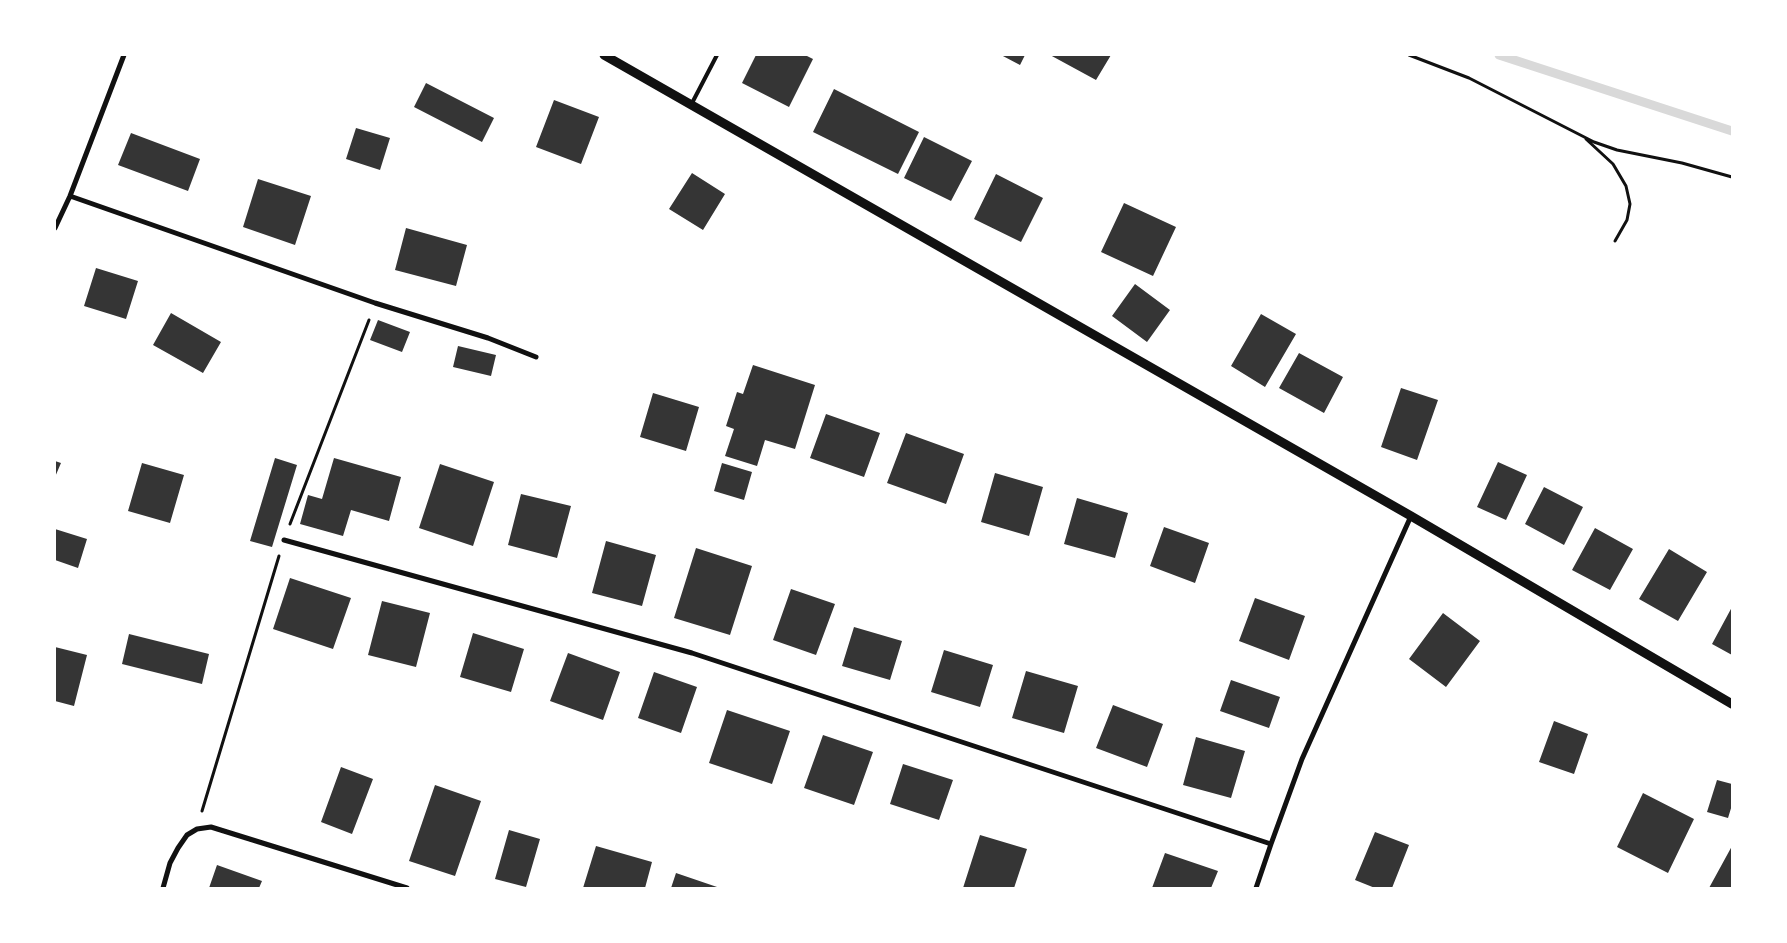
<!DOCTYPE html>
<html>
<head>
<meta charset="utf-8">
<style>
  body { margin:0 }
  #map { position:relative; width:1787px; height:943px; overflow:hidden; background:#fff; font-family:"Sofia Sans Condensed",sans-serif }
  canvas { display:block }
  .frame { position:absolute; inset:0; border:56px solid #fff; pointer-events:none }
</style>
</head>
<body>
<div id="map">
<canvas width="1787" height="943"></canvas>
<div class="frame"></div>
</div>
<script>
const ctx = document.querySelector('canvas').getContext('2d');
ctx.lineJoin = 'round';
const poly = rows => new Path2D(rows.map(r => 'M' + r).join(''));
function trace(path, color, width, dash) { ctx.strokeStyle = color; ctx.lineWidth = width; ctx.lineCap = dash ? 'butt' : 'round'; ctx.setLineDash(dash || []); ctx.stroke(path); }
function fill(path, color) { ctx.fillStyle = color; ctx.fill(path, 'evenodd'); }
const stream = poly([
  [1499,55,1732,131]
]);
const building = poly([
  [756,55,805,55,813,59,789,107,742,83],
  [1001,55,1025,55,1020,65],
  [1050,55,1111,55,1096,80],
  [426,83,494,118,482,142,414,107],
  [834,89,919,132,898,174,813,132],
  [554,100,599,117,581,164,536,147],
  [356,128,390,138,380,170,346,159],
  [131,133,200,159,188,191,118,165],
  [924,137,972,161,951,201,904,178],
  [692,173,725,194,703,230,669,209],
  [996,174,1043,198,1021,242,974,219],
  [258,179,311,196,295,245,243,227],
  [1124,203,1176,227,1153,276,1101,252],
  [406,228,467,245,456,286,395,270],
  [96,268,138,281,126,319,84,306],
  [1135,284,1170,310,1147,342,1112,316],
  [171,313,221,342,203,373,153,345],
  [1261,314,1296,334,1265,387,1231,366],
  [378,320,410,332,402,352,370,340],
  [458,346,496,355,491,376,453,367],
  [1299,353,1343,377,1324,413,1279,388],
  [753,365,815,385,795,449,765,440,757,466,725,456,734,429,726,426,737,392,743,394],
  [1401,388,1438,400,1417,460,1381,447],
  [653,393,699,407,686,451,640,437],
  [826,414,880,433,864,477,810,458],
  [906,433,964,454,946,504,887,483],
  [275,458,297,465,272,547,250,541],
  [334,458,401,477,389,521,351,510,343,536,300,524,308,495,322,499],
  [55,461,61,463,55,477],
  [1498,462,1527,475,1506,520,1477,507],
  [142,463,184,475,170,523,128,511],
  [722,463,752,472,744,500,714,491],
  [440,464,494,482,473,546,419,528],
  [995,473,1043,487,1029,536,981,522],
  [1544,487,1583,507,1564,545,1525,524],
  [521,494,571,506,557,558,508,545],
  [1077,498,1128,513,1115,558,1064,544],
  [1164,527,1209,543,1195,583,1150,566],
  [1595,528,1633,549,1610,590,1572,570],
  [55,529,87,539,78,568,55,560],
  [606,541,656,555,642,606,592,593],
  [696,548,752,566,730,635,674,618],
  [1669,549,1707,572,1678,621,1639,599],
  [290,578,351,598,333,649,273,629],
  [791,589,835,604,816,655,773,640],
  [1255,598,1305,616,1289,660,1239,641],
  [382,601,430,613,416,667,368,655],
  [1732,607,1732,655,1712,644],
  [1443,613,1480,641,1446,687,1409,659],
  [854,627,902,641,890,680,842,666],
  [473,633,524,649,511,692,460,677],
  [129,634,209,654,202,684,122,664],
  [55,647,87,655,74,706,55,701],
  [944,650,993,665,980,707,931,692],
  [568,653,620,672,603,720,550,701],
  [1026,671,1078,686,1064,733,1012,718],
  [654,672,697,687,681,733,638,718],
  [1231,680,1280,697,1269,728,1220,711],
  [1113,705,1163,724,1147,767,1096,748],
  [727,710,790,731,772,784,709,763],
  [1554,721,1588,734,1574,774,1539,762],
  [823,735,873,752,854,805,804,788],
  [1196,737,1245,751,1231,798,1183,785],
  [903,764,953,780,939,820,890,804],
  [341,767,373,779,352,834,321,822],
  [1717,780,1732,784,1732,805,1728,818,1707,812],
  [435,785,481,801,455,876,409,861],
  [1643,793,1694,819,1668,873,1617,847],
  [509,830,540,839,526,887,495,879],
  [1375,832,1409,845,1392,888,1375,888,1355,880],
  [980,835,1027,849,1014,888,963,888],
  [596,846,652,862,645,888,583,888],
  [1732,846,1732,888,1709,888],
  [1165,853,1218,871,1211,888,1152,888],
  [217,865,262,881,259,888,209,888],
  [676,873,720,888,671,888]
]);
const path = poly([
  [1409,55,1469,78,1594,142,1617,150,1682,163,1732,177],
  [1586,139,1613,164,1626,186,1630,204,1627,220,1615,241],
  [290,524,369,320],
  [202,811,279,556]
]);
const service = poly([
  [691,105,717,55]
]);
const minor = poly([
  [70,196,375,303,488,338,536,357],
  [55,228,70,196,124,55],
  [284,540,692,653,1271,844],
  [163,888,170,863,178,848,187,835,197,829,211,827,407,888],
  [1256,888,1271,844,1302,759,1411,516]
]);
const tertiary = poly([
  [604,55,1411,516,1732,704]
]);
trace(stream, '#d9d9d9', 9);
fill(building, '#353535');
trace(path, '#111', 3);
trace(service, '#111', 4);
trace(minor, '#111', 5);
trace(tertiary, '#111', 9);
</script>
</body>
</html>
